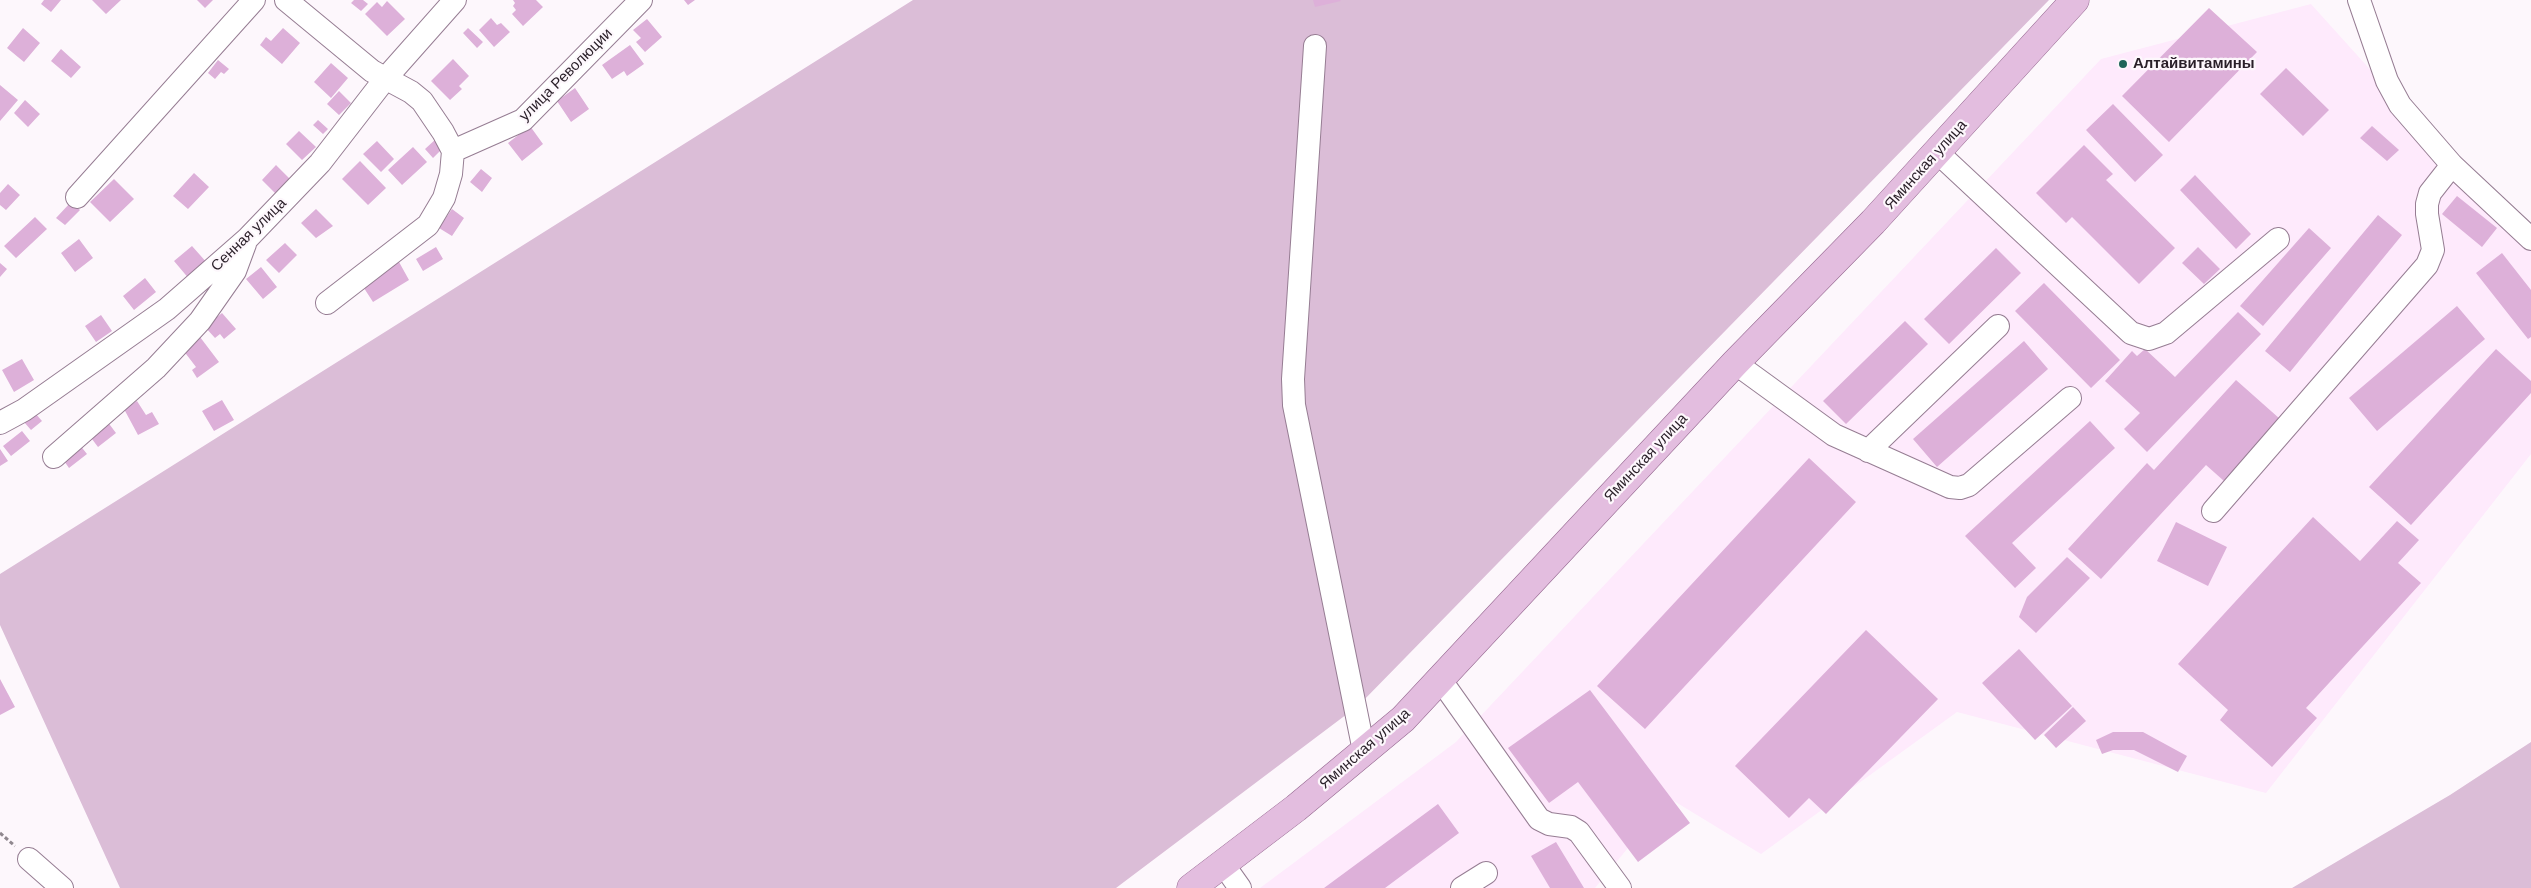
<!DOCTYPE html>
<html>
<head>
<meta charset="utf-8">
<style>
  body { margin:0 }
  canvas { display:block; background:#fdf7fc }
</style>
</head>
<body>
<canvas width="2531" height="888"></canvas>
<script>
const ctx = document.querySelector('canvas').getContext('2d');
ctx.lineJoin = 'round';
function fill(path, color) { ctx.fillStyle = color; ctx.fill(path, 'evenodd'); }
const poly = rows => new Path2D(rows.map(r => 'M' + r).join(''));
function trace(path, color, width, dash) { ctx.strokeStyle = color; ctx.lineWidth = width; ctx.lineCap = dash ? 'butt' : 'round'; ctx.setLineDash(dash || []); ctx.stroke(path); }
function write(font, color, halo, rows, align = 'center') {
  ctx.font = font + ' Arial,sans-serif'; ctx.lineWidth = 4.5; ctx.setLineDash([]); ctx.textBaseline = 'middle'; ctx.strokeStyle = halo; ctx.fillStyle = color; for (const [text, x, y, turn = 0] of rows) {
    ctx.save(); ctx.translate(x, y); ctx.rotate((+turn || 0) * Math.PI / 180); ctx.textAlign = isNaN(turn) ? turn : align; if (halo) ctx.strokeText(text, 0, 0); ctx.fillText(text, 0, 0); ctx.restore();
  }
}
const built = poly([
  [2311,4,2531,248,2531,454,2266,793,1957,712,1761,854,1669,798,1595,888,1260,888,1456,742,2101,59]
]);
const green = poly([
  [913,0,2049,0,1359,705,1116,888,120,888,0,625,0,574],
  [2531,742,2531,888,2292,888,2450,795]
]);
const building = poly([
  [44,0,61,0,51,12,41,4],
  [92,0,121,0,106,14],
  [197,0,213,0,205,8],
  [354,0,363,0,368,4,361,11,351,3],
  [513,0,536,0,543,7,523,26,512,14,516,10,513,6,515,3],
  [684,0,695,0,688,5],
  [1313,0,1340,0,1341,1,1315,7],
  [387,1,405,19,387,36,365,14,377,2,382,7],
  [2209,8,2257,52,2169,142,2122,96],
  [491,18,497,25,501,23,510,32,494,47,479,30],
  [647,19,662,37,645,52,636,42,641,38,633,30],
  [23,28,40,43,24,62,7,48],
  [283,28,300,43,282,64,260,45,266,37,271,41],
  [468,28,483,42,477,48,463,33],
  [630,45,644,64,627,76,624,71,612,79,602,65],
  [61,49,81,67,71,78,51,61],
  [453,59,469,76,459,86,462,89,450,100,431,81],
  [218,60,229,69,224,74,221,72,215,79,208,73],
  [331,63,348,78,331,98,314,82],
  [2286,68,2329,110,2303,136,2260,94],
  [0,85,18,100,0,121],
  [575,88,589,109,571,122,557,101],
  [339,91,351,103,339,115,327,104],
  [25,100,40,114,28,127,14,113],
  [2113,104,2163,155,2135,182,2086,130],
  [318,120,328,129,323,134,313,125],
  [530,126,543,144,522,161,508,143],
  [2372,126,2399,150,2387,161,2360,138],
  [299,131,316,147,302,160,286,144],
  [437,138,445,146,433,158,425,149],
  [377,141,394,159,381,172,363,154],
  [2084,145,2113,174,2106,180,2175,248,2139,284,2072,217,2066,223,2036,193],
  [413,147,427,162,402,185,388,170],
  [360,161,386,188,368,205,342,179],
  [276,165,291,180,277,195,262,180],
  [481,169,492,178,482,192,470,182],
  [194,173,209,187,188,209,173,196],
  [2195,175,2251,234,2236,249,2180,190],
  [114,179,134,199,110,222,90,202],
  [8,184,20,195,6,210,0,205,0,193],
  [2457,196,2497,228,2482,247,2442,214],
  [71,202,80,210,65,225,56,218],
  [316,209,333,226,316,238,301,223],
  [452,209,464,218,452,236,439,228],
  [2378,215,2402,235,2290,372,2265,351],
  [35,217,47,229,16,258,4,246],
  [2309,228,2331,248,2263,326,2240,306],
  [79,239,93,258,75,272,61,253],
  [285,243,297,255,279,273,266,260],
  [192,246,208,264,190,280,174,261],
  [436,247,443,259,423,271,416,259],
  [2198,247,2220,269,2204,284,2182,263],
  [1996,248,2021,273,1949,344,1924,319],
  [2502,253,2531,290,2531,337,2528,339,2476,273],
  [399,262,409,280,373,302,362,285],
  [0,263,7,269,0,277],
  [261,267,277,287,263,299,246,279],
  [145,278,156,292,134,310,123,296],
  [2044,283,2120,360,2091,388,2015,311],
  [2457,306,2485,339,2377,431,2349,398],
  [2238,312,2261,334,2147,452,2124,429,2140,413,2105,381,2132,351,2137,356,2145,349,2175,377],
  [222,313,236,329,224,339,220,334,215,338,205,327],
  [101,315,112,331,96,342,85,326],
  [1905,321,1928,344,1846,424,1823,401],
  [200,337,219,362,197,378,192,370,196,367,183,350],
  [2024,341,2048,369,1937,467,1913,439],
  [2496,349,2531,381,2531,393,2411,525,2369,487],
  [22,359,34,380,14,392,2,370],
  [2236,380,2280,419,2224,481,2206,465,2101,579,2068,549,2147,463,2154,470],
  [222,400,234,420,214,431,202,411],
  [137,401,146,415,152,412,159,424,138,435,124,409],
  [35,413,42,421,31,430,24,422],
  [107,421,116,433,98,447,89,435],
  [2090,421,2115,448,2012,543,2036,568,2015,588,1965,536],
  [22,431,30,441,11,456,3,446],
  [79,444,87,454,69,468,62,458],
  [0,449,8,461,0,466],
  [1809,458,1856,502,1645,729,1597,686],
  [2313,517,2360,561,2397,521,2419,540,2398,563,2421,583,2306,708,2317,718,2272,767,2220,720,2228,710,2178,664],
  [2176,522,2227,547,2208,586,2157,561],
  [2067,557,2090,578,2036,633,2019,617,2027,597],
  [1866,630,1938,699,1826,814,1809,798,1789,818,1735,766],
  [2019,649,2072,706,2035,740,1982,683],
  [0,679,15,707,0,715],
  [1590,690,1690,823,1638,862,1578,782,1549,803,1508,748],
  [2073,707,2086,721,2056,748,2044,735],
  [2113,732,2143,732,2187,756,2178,772,2134,750,2113,750,2102,754,2096,740],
  [1438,804,1459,833,1385,888,1324,888],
  [1556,842,1584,888,1550,888,1531,856]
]);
const path = poly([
  [0,833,15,846]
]);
const minor = poly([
  [286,0,372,71,411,92,422,101,443,132,453,151],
  [2359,0,2387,81,2400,105,2452,165,2531,239],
  [1315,46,1293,379,1294,405,1364,751],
  [1937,152,2131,333,2149,339,2166,333,2278,239],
  [77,197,254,0],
  [327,303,428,225,444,198,451,174,453,151,523,120,641,0],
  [1735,363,1834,435,1950,487,1960,488,1969,485,2070,398],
  [0,423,24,410,167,309,247,239,320,163,385,79,455,0],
  [1868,451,1998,326],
  [54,457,156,368,200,321,235,271,245,244],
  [2213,511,2427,265,2433,250,2427,214,2427,204,2430,193,2452,165],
  [1440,679,1539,819,1549,824,1571,827,1579,832,1620,888],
  [29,859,62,888],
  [1223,864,1240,888],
  [1462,888,1486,873]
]);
const major = poly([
  [1191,888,1296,808,1403,719,1735,363,1873,222,2075,0]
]);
const markers = [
  [2123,64,5,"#1e6559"]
];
const poiNames = [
  ["Алтайвитамины",2133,64]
];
const streetNames = [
  ["улица Революции",566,75,-45],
  ["Яминская улица",1926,165,-48],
  ["Сенная улица",249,235,-44],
  ["Яминская улица",1646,458,-47],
  ["Яминская улица",1365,749,-41]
];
fill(built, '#feeafc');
fill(green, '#dbbdd7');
fill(building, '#ddb0d9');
trace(minor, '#967d93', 24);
trace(major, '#966991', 29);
trace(path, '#90888f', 3, [4, 2.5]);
trace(minor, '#fff', 22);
trace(major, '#e3bddf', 28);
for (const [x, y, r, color] of markers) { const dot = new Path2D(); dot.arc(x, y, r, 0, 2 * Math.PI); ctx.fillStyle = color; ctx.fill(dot); trace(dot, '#fdf7fc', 2); }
write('bold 15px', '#291f28', '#fdf7fc', poiNames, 'left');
write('15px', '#291f28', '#fdf7fc', streetNames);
</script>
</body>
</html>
